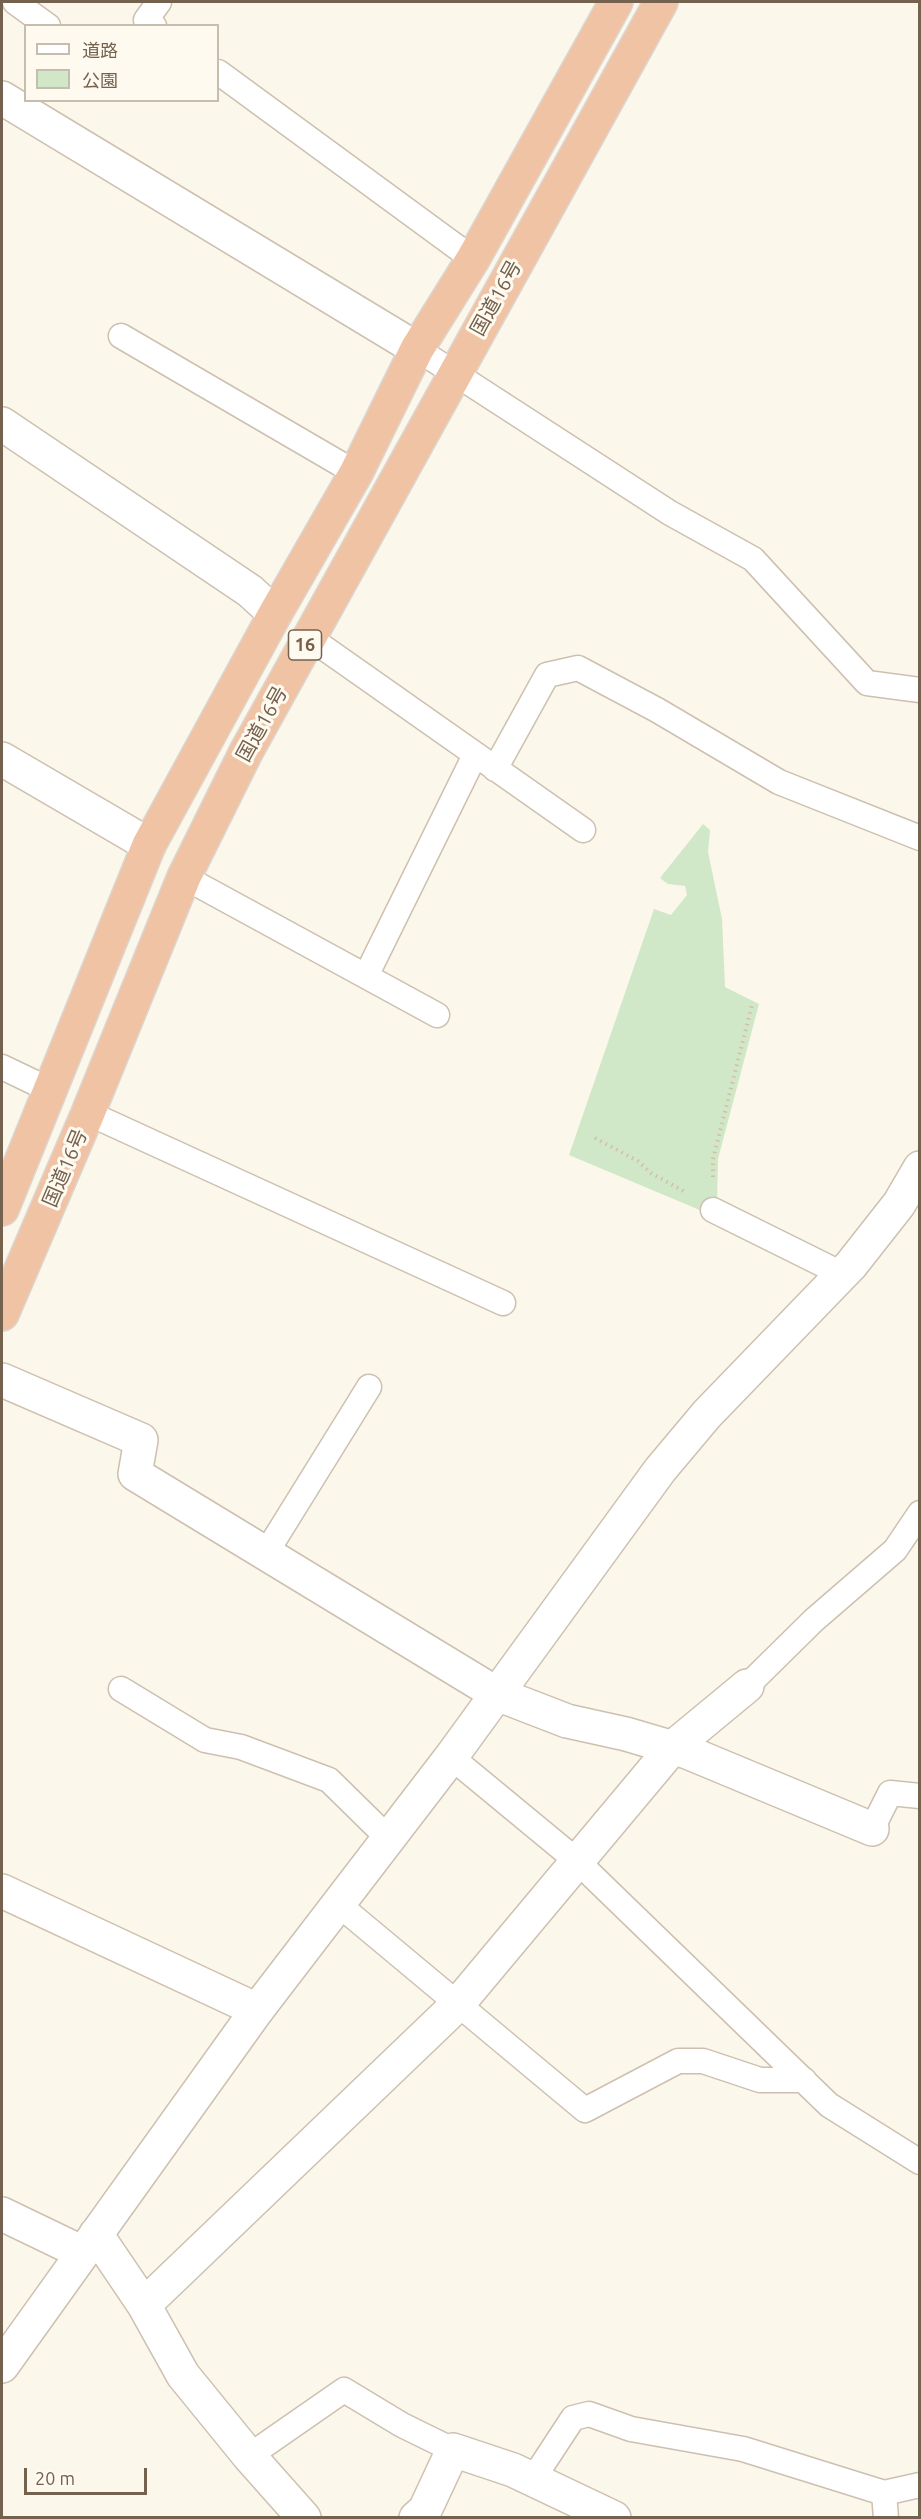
<!DOCTYPE html>
<html>
<head>
<meta charset="utf-8">
<style>
  body { margin:0 }
  #map { position:relative; width:921px; height:2519px; overflow:hidden; background:#fbf7ea; font-family:Ubuntu,"Noto Sans JP",sans-serif }
  canvas { display:block }
  .frame { position:absolute; inset:0; border:3px solid #74614e; pointer-events:none }
  .legend { position:absolute; left:24px; top:24px; width:195px; height:78px; box-sizing:border-box; background:#fefaf0; border:2px solid #c7bdaf; margin:0; padding:8px 10px; list-style:none; font-size:18px; color:#74614e }
  .legend li { display:flex; align-items:center; gap:12px; height:30px }
  .legend b { width:30px; border:2px solid #c7bdaf }
  .scale { position:absolute; left:24px; top:2468px; width:123px; height:27px; box-sizing:border-box; border:3px solid #74614e; border-top:0; padding-left:8px; font-size:18px; line-height:21px; white-space:nowrap; color:#74614e; -webkit-text-stroke:4px #fefaf0; paint-order:stroke }
</style>
</head>
<body>
<div id="map">
<canvas width="921" height="2519"></canvas>
<div class="frame"></div>
<ul class="legend">
<li><b style="height:8px;background:#fff"></b>道路</li>
<li><b style="height:16px;background:#d1e8c8"></b>公園</li>
</ul>
<div class="scale">20 m</div>
</div>
<script>
const ctx = document.querySelector('canvas').getContext('2d');
ctx.lineJoin = 'round';
function fill(path, color) { ctx.fillStyle = color; ctx.fill(path, 'evenodd'); }
const poly = rows => new Path2D(rows.map(r => 'M' + r).join(''));
function trace(path, color, width, dash) { ctx.strokeStyle = color; ctx.lineWidth = width; ctx.lineCap = dash ? 'butt' : 'round'; ctx.setLineDash(dash || []); ctx.stroke(path); }
function write(font, color, halo, rows, align = 'center') {
  ctx.font = font + ' Ubuntu,"Noto Sans JP",sans-serif'; ctx.lineWidth = 6; ctx.setLineDash([]); ctx.textBaseline = 'middle'; ctx.strokeStyle = halo; ctx.fillStyle = color; for (const [text, x, y, turn = 0] of rows) {
    ctx.save(); ctx.translate(x, y); ctx.rotate((+turn || 0) * Math.PI / 180); ctx.textAlign = isNaN(turn) ? turn : align; if (halo) ctx.strokeText(text, 0, 0); ctx.fillText(text, 0, 0); ctx.restore();
  }
}
const green = poly([
  [703,824,710,830,708,852,722,919,725,987,759,1004,718,1159,717,1203,709,1199,702,1211,569,1155,654,909,671,915,687,895,685,886,668,884,660,878]
]);
const path = poly([
  [595,1138,638,1161,651,1173,687,1193],
  [713,1177,713,1159,752,1005]
]);
const lane = poly([
  [15,2,48,26],
  [154,26,146,20,159,2],
  [218,72,473,259],
  [121,336,356,473],
  [417,349,670,513,753,559,867,683,920,690],
  [310,638,583,830],
  [495,769,547,675,578,668,657,710,779,782,920,838],
  [184,877,437,1015],
  [366,976,475,755],
  [2,1067,50,1090],
  [88,1113,503,1303],
  [713,1210,842,1274],
  [266,1553,369,1387],
  [747,1686,814,1620,895,1550,920,1513],
  [121,1689,205,1740,241,1747,329,1780,388,1838],
  [451,1757,577,1861,829,2105,920,2162],
  [872,1829,890,1793,920,1796],
  [338,1904,585,2110,678,2061,703,2061,760,2080,804,2080],
  [249,2456,344,2390,402,2425,453,2450],
  [533,2479,573,2418,589,2414,631,2429,743,2449,884,2493,920,2485],
  [884,2493,886,2518]
]);
const street = poly([
  [2,98,417,349],
  [2,424,250,591,275,614],
  [2,759,149,845],
  [2,1380,141,1440,135,1474,497,1694,567,1721,626,1734,687,1752,872,1829],
  [2,2214,83,2253],
  [96,2234,144,2305,183,2375,249,2456,304,2518],
  [144,2305,458,2004,672,1748,747,1686],
  [2,2366,257,2010,451,1757,660,1470,707,1414,851,1265,899,1204,920,1168],
  [416,2518,425,2510,453,2450,513,2470,614,2518]
]);
const secondary = poly([
  [2,1891,257,2010]
]);
const highway = poly([
  [2,1209,149,845,275,614,356,473,417,349,473,259,616,2],
  [2,1314,88,1113,184,877,246,752,661,2]
]);
const shields = [
  [305,645,33]
];
const shieldNames = [
  ["16",305,645]
];
const streetNames = [
  ["国道16号",496,298,-61],
  ["国道16号",262,724,-61],
  ["国道16号",65,1168,-67]
];
fill(green, '#d1e8c8');
trace(lane, '#cdc0b0', 27);
trace(street, '#cdc0b0', 36);
trace(secondary, '#cfc1ae', 36);
trace(highway, '#dbd6d1', 36);
trace(path, '#d4bea6', 4, [1.5, 4.5]);
trace(lane, '#fff', 24);
trace(street, '#fff', 33);
trace(secondary, '#fff', 33);
trace(highway, '#f0c3a5', 33);
for (const [x, y, w] of shields) { const box = new Path2D(); box.roundRect(x - w / 2, y - 15, w, 30, 4.5); ctx.fillStyle = '#fefaf0'; ctx.fill(box); trace(box, '#74614e', 1.5); }
write('bold 18px', '#74614e', null, shieldNames);
write('20px', '#74614e', '#fefaf0', streetNames);
</script>
</body>
</html>
